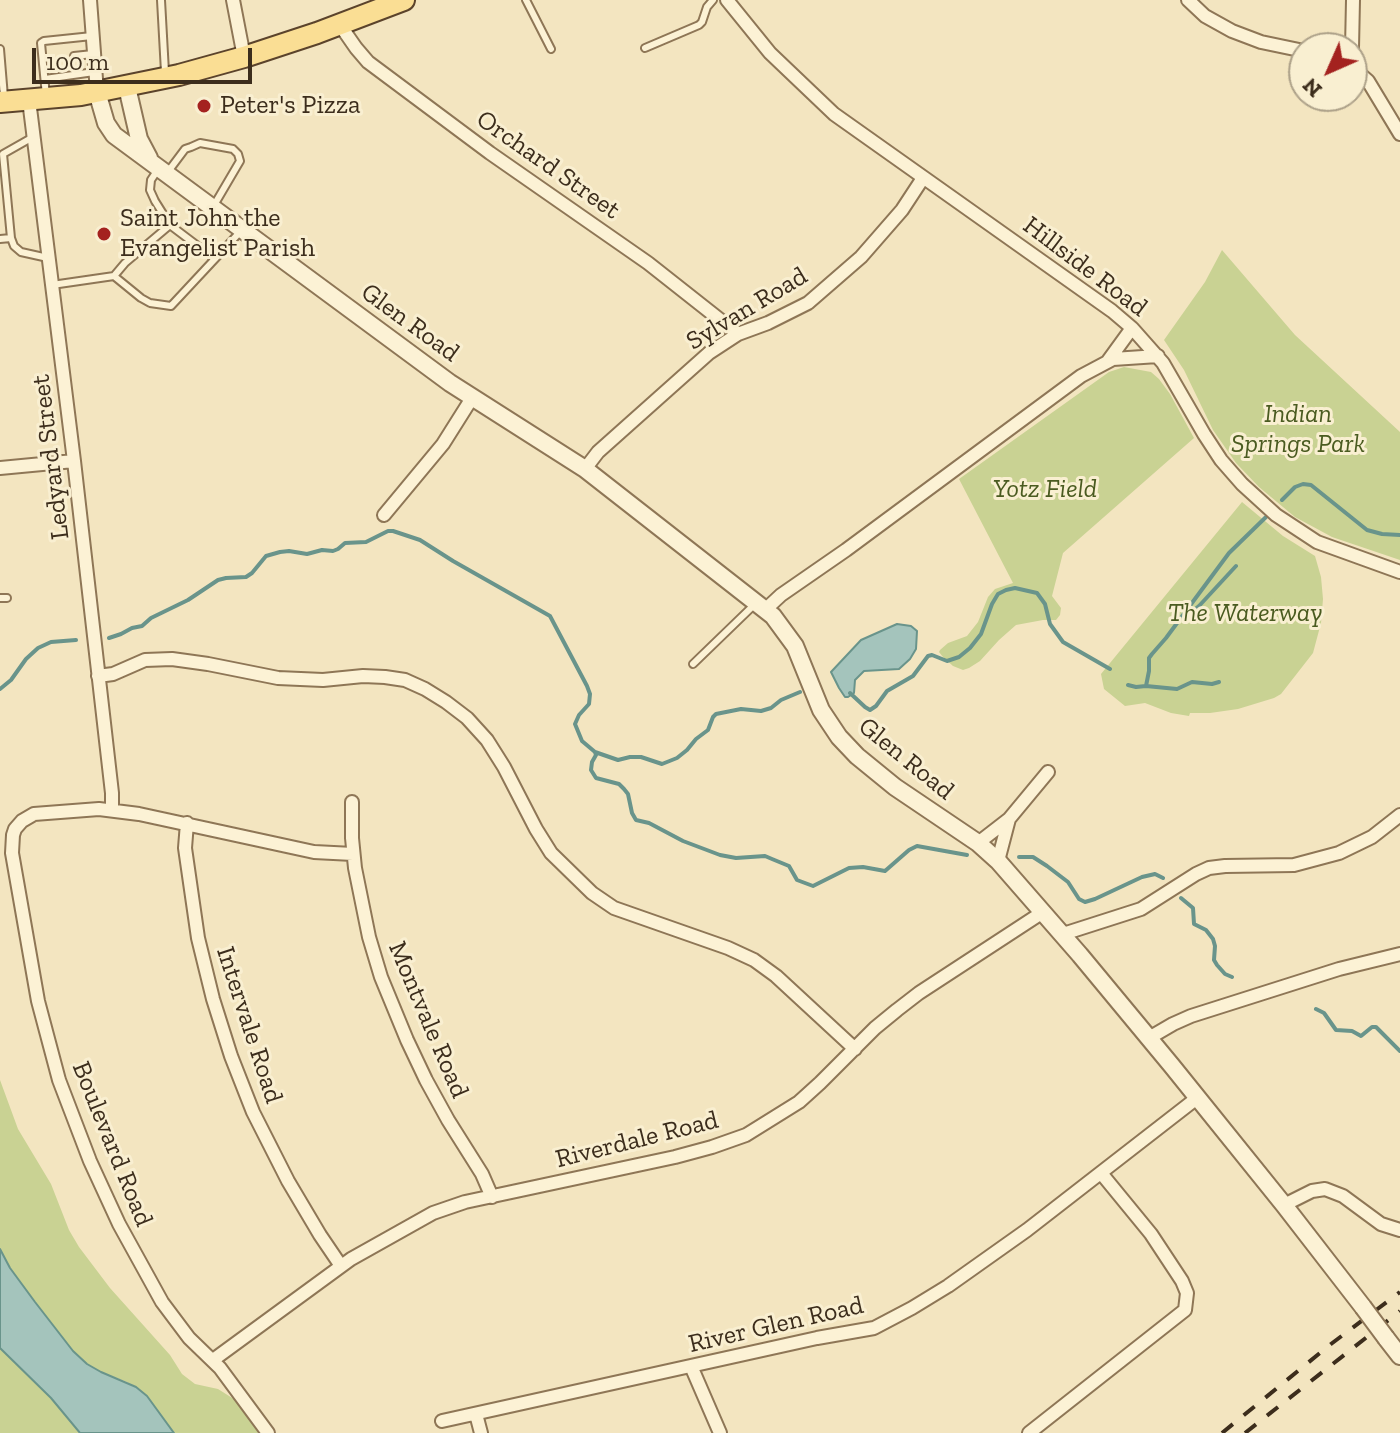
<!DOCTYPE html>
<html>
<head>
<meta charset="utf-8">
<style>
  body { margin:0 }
  #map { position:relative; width:1400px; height:1433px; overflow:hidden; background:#f3e5c0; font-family:"Zilla Slab",serif }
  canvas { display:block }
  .north { position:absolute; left:1288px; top:32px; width:80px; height:80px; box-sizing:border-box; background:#f9efd1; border:2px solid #ada189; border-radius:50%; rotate:225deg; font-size:22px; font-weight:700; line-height:32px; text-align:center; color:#3c2d1c }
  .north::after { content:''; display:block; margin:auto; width:28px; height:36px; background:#a4221f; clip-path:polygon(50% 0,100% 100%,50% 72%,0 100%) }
  .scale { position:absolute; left:32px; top:48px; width:220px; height:36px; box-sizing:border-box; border:4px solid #3c2d1c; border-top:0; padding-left:10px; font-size:24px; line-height:28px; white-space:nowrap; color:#3c2d1c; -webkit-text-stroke:6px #f9efd1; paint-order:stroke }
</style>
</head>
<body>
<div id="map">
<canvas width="1400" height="1433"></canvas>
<div class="north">N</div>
<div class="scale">100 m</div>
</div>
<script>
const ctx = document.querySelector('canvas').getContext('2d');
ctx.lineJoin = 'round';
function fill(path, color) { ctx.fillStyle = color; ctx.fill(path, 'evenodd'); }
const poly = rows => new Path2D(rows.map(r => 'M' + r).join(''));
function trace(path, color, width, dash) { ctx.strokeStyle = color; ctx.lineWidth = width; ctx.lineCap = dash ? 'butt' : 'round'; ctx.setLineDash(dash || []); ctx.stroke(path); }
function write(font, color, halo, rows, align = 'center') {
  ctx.font = font + ' "Zilla Slab",serif'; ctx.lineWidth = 6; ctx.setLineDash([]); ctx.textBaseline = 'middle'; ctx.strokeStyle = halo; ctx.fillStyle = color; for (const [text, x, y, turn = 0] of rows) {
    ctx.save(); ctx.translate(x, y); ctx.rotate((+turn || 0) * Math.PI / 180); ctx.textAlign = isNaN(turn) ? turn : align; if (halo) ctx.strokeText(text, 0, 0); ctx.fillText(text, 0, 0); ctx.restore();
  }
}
const green = poly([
  [1222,250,1295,335,1400,432,1400,560,1332,537,1295,517,1259,487,1236,463,1213,430,1184,370,1164,340,1205,282],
  [1124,367,1151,372,1159,379,1170,394,1194,438,1063,553,1052,596,1061,608,1060,615,1056,620,1043,620,1016,625,999,640,980,661,969,668,963,670,953,666,943,657,939,652,940,650,948,643,967,636,978,622,988,597,995,589,1013,583,959,479,1109,372],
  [1242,502,1283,536,1315,556,1321,577,1323,599,1321,623,1313,653,1281,694,1274,698,1238,709,1210,713,1190,713,1189,716,1171,713,1145,703,1125,706,1104,689,1101,674],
  [0,1080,18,1129,51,1184,69,1230,79,1247,110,1288,170,1355,182,1374,195,1384,218,1389,237,1401,259,1433,174,1433,147,1396,127,1382,101,1372,87,1364,73,1351,35,1302,10,1268,0,1249],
  [0,1348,51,1398,80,1433,0,1433]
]);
const water = poly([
  [897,624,911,626,917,631,916,649,910,659,899,669,864,671,855,680,854,693,848,697,845,697,839,688,831,672,861,640,897,624],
  [0,1249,10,1268,35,1302,73,1351,87,1364,101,1372,136,1387,147,1396,174,1433,80,1433,51,1398,0,1348,0,1249]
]);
const stream = poly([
  [1282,500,1295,487,1303,484,1311,485,1367,530,1382,534,1400,535],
  [1184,618,1199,606,1236,566],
  [109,638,121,634,132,628,142,626,151,618,188,600,218,580,226,578,246,577,252,573,266,556,280,552,289,551,307,554,322,550,333,551,338,549,345,543,366,542,388,531,393,531,420,540,453,561,550,616,587,686,590,694,589,704,579,715,575,724,582,741,595,752,596,755,592,762,591,770,596,778,619,784,624,789,628,794,632,813,636,820,649,823,683,841,720,855,736,858,765,856,772,859,789,866,797,880,813,886,849,868,863,867,885,871,909,850,917,846,967,855],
  [1128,685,1136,687,1146,686,1149,671,1149,658,1152,654,1166,638,1229,553,1266,517],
  [1146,686,1177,689,1192,682,1212,684,1219,682],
  [0,689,11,680,26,659,38,648,51,642,76,640],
  [850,693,865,707,870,710,876,706,887,691,913,676,928,656,932,655,947,661,959,657,970,648,981,634,992,604,998,594,1006,590,1015,588,1037,593,1045,604,1050,624,1063,642,1110,669],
  [595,752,618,760,630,757,641,757,662,764,677,758,687,750,696,739,708,730,713,717,716,714,741,709,761,711,771,708,781,700,800,692],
  [1019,857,1033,857,1047,866,1068,882,1079,899,1085,902,1095,899,1142,877,1155,874,1163,878],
  [1181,898,1193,908,1194,924,1206,930,1213,939,1215,946,1214,960,1217,965,1225,974,1232,977],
  [1316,1009,1324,1013,1336,1030,1352,1031,1361,1036,1372,1027,1376,1027,1400,1051]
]);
const service = poly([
  [161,0,165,72],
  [526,0,551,49],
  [645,48,699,25,702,22,707,7,713,0],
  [0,49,4,97],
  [74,56,93,54],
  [45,79,94,72],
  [46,96,41,43,44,41,92,36],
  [167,173,185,149,191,147,200,143,233,149,238,154,240,161,213,207],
  [170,225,215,259],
  [11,238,14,246,21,252,48,258],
  [0,239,11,238,3,154,33,137],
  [114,276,125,263,170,225,155,201,150,190,151,180,159,168],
  [52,285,114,276,141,298,150,303,171,306,240,232],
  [0,598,7,598],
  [693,664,754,605]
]);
const minor = poly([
  [90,0,97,92],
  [233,0,244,57],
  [727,0,770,53,834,114,1112,311,1132,328,1163,363,1204,434,1221,460,1242,484,1276,515,1317,542,1400,572],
  [1188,0,1205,16,1232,31,1261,42,1304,51],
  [340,25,356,48,368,62,490,153,648,263,738,334],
  [1352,48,1353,0],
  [1352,67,1368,81,1400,134],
  [29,100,74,461,112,793,112,809],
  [1108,361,1132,328],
  [0,468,74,461],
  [585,469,598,452,709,353,738,334,768,323,808,303,861,257,902,210,923,178],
  [384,515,443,444,472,398],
  [766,609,781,595,846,550,1081,376,1113,359,1158,356],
  [98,676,113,674,145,660,172,659,208,664,278,678,323,680,363,676,385,677,405,680,425,689,446,702,467,718,487,740,504,767,536,829,551,853,592,893,614,908,728,948,754,960,776,976,855,1049],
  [352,802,352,838,355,868,369,937,381,977,407,1040,426,1080,448,1120,482,1174,492,1197],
  [187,823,185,848,198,938,213,999,231,1056,253,1112,288,1181,320,1235,341,1266],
  [978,843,1009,819,1048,772],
  [998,861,1009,819],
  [1063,934,1141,909,1196,874,1209,868,1225,866,1294,865,1339,853,1372,837,1400,815],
  [1149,1038,1173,1024,1191,1016,1339,969,1400,954],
  [1284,1205,1312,1191,1325,1189,1343,1196,1381,1224,1400,1230],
  [213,1360,351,1259,433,1213,465,1202,675,1157,712,1147,746,1135,799,1102,820,1083,875,1028,897,1010,919,993,1043,912],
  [691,1366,720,1433],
  [476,1414,481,1433],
  [442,1421,817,1338,874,1328,912,1308,948,1286,1027,1230,1197,1098],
  [268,1433,220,1368,189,1338,162,1302,119,1224,90,1161,59,1080,38,1001,12,853,13,835,15,829,22,821,34,814,99,809,139,814,314,852,353,854],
  [1029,1433,1185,1310,1187,1293,1182,1281,1151,1234,1101,1173]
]);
const tertiary = poly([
  [127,87,139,139,149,158],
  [97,92,106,123,114,135,450,383,585,469,773,616,795,646,821,710,839,737,857,756,895,787,978,843,998,861,1080,955,1172,1066,1284,1205,1363,1307],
  [1386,1338,1400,1356]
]);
const primary = poly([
  [0,102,81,95,179,75,244,57,317,33,404,0]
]);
const rail = poly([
  [1222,1433,1331,1344,1400,1292],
  [1245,1433,1400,1311]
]);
const tertiaryBridge = poly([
  [1363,1307,1386,1338]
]);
const markers = [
  [204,106,8,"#a4221f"],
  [104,234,8,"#a4221f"]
];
const poiNames = [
  ["Peter's Pizza",220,106],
  ["Saint John the",120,219],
  ["Evangelist Parish",120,249]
];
const streetNames = [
  ["Orchard Street",548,165,35],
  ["Hillside Road",1085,267,37],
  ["Sylvan Road",747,309,-31],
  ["Glen Road",410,323,36],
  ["Ledyard Street",51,457,-97],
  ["Glen Road",906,759,39],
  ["Montvale Road",428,1020,67],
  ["Intervale Road",249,1025,72],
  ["Riverdale Road",637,1140,-14],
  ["Boulevard Road",112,1144,68],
  ["River Glen Road",776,1325,-13]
];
const parkNames = [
  ["Indian",1298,415],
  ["Springs Park",1298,445],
  ["Yotz Field",1045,490],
  ["The Waterway",1245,614]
];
fill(green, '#c9d293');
fill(water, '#a4c4bc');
trace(water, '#69948b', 2);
trace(stream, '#69948b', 4);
trace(service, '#8e7656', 10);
trace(minor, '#8e7656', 16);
trace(tertiary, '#8e7656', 20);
trace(primary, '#5b432b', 24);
trace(service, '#fcf2d5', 6);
trace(minor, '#fcf2d5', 12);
trace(tertiary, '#fcf2d5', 16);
trace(primary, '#fade94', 20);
trace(rail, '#3c2d1c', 4, [14, 14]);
trace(tertiaryBridge, '#8e7656', 20, []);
trace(tertiaryBridge, '#fcf2d5', 16);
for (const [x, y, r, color] of markers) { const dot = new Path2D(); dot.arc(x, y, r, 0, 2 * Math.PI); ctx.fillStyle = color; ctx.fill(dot); trace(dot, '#f9efd1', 3); }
write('26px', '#3c2d1c', '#f9efd1', poiNames, 'left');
write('26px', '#3c2d1c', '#f9efd1', streetNames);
write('italic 26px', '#4a5b20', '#f9efd1', parkNames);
</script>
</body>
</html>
